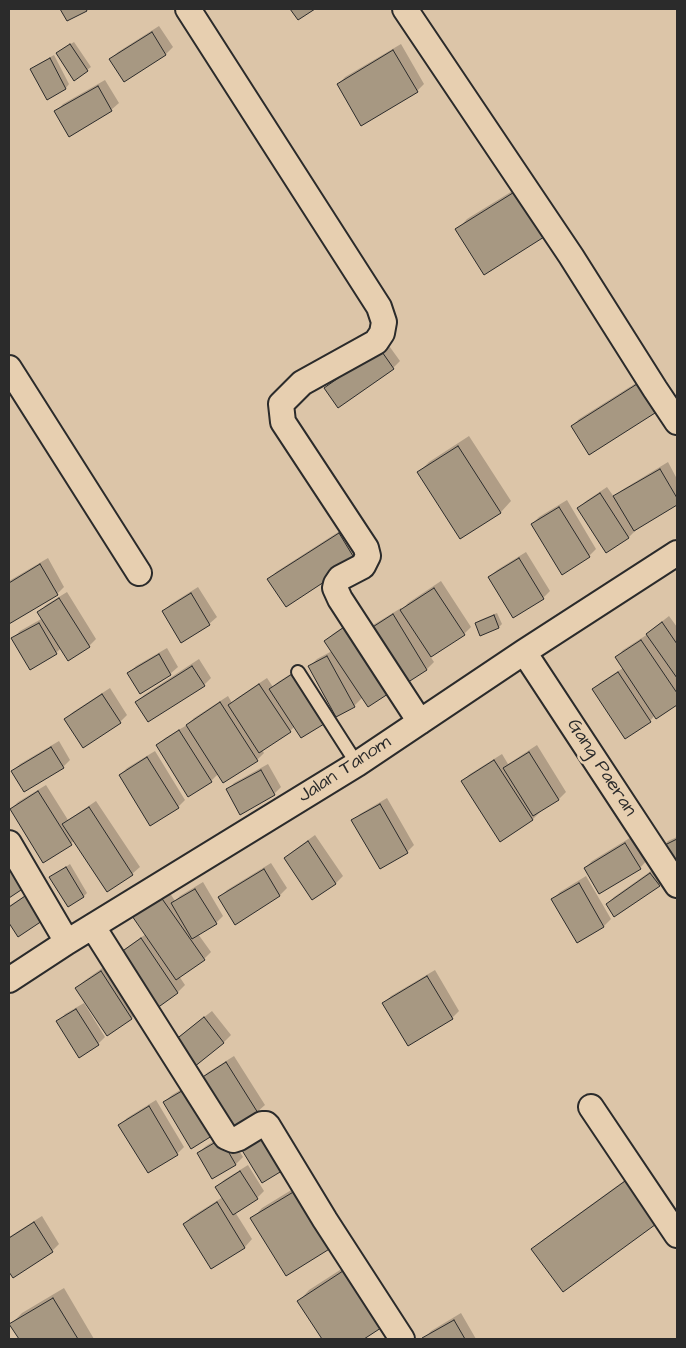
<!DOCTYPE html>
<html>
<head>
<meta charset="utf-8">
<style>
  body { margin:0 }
  #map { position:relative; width:686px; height:1348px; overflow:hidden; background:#dcc5a8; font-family:"Architects Daughter",sans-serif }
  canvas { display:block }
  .frame { position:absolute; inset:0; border:10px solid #2b2b2b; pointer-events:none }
</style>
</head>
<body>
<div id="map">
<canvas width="686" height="1348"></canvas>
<div class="frame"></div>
</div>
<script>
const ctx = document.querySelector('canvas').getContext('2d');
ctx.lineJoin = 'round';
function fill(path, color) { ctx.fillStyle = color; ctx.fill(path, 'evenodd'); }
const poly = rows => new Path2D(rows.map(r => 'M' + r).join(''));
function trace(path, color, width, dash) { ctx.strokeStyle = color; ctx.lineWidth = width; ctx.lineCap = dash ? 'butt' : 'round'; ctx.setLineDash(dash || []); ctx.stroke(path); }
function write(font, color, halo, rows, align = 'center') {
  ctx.font = font + ' "Architects Daughter",sans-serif'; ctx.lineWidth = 5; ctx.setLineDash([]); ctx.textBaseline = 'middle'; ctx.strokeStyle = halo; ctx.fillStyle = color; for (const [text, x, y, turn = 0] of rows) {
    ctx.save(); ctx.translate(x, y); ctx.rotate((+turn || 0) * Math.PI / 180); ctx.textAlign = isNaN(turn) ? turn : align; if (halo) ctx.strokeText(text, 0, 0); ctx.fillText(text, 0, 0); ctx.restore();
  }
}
const shadow = poly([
  [159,26,173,47,166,54,111,59,118,52],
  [74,42,91,67,87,70,61,50],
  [401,44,424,84,417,91,338,85,345,77],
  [54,55,69,84,66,88,48,98,32,69,35,66],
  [105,80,119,103,111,110,56,112,63,104],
  [527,182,554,226,457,230,467,219],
  [387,343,400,361,393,368,325,388,332,381],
  [644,378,661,405,654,412,572,426,579,419],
  [469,436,511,501,501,512,461,538,419,472,429,462],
  [668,462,677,479,677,504,635,529,636,530,629,537,607,552,579,508,586,501,607,487,614,497,622,490],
  [567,500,596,549,589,556,532,524,539,517],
  [346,527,362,553,355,560,269,580,276,572],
  [526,552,550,591,543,598,489,577,497,570],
  [48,558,64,587,57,594,9,622,9,581],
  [441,581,471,627,464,634,430,656,434,662,427,669,399,686,363,697,354,706,309,667,317,659,332,651,326,641,333,634,354,619,365,634,373,625,401,608,402,610,408,603],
  [198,587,217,617,209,624,182,641,163,612,171,604],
  [67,592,96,639,89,646,61,648,56,653,13,638,20,631,43,618,39,612,46,605],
  [497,613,502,624,499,627,476,623,480,620],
  [669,616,677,627,677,703,657,717,655,715,650,721,593,689,601,682,623,668,616,658,623,650,648,634,655,627],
  [167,648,178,667,170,674,129,673,136,666],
  [199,659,211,678,204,685,137,702,144,695],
  [300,668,295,726,290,731,262,750,264,753,257,760,218,774,211,781,158,745,165,738,187,725,194,718,228,696,232,703,237,698,267,678,273,687,278,682],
  [110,688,127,715,120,722,66,719,73,712],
  [59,741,70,760,63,767,13,771,20,764],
  [537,745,566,792,559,799,539,811,540,812,533,819,462,781,470,774,502,754,508,764],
  [155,751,185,800,178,807,120,775,127,768],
  [268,764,281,787,274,794,227,790,234,783],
  [46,785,68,820,96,801,140,867,132,874,107,890,74,840,71,844,11,809,18,802],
  [387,798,414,845,407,852,353,821,360,814],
  [315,835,343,876,336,883,313,898,285,858,293,851],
  [633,836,647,860,640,868,585,868,592,861],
  [677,837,677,870,661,848,668,841],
  [271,863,287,888,280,895,235,923,219,898,227,890],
  [70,864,87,893,84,896,51,877],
  [658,866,666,878,659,885,607,904,614,897],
  [586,876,611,919,604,926,578,942,553,899,560,892],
  [203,882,223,916,216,923,198,934,211,952,204,959,179,976,185,985,178,992,154,1009,119,955,126,948,146,934,166,887,175,901,180,896],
  [39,886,18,935,9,921,9,906],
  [108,964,139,1011,132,1018,107,1034,77,988,84,981],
  [435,970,459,1011,452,1018,384,1003,391,996],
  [84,1003,105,1037,98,1044,58,1022,65,1014],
  [212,1011,231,1035,224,1042,189,1069,177,1038],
  [234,1056,265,1105,257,1112,200,1080,207,1073],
  [195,1081,191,1147,164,1102,172,1095],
  [156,1100,184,1147,177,1154,120,1125,127,1118],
  [228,1132,243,1157,236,1164,198,1153,206,1146],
  [248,1165,264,1191,257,1198,235,1212,252,1239,245,1247,211,1267,184,1224,191,1217,223,1197,216,1188,224,1180],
  [643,1167,673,1208,533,1249,544,1239],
  [306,1181,340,1237,252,1219,262,1208],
  [42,1216,59,1244,52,1251,13,1276,9,1269,9,1237],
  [357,1259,383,1325,362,1339,324,1339,299,1301,309,1290],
  [64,1288,94,1339,20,1339,11,1324,22,1313],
  [461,1313,476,1339,424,1339,431,1331]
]);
const building = poly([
  [60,9,86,9,87,11,67,21,60,9],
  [290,9,315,9,298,20,290,9],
  [152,32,166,55,124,82,109,59,152,32],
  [70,44,88,71,74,81,56,53,70,44],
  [393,50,418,92,361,126,337,84,393,50],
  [50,58,66,89,47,100,30,69,50,58],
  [98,86,112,111,69,137,54,111,98,86],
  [516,191,544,237,484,275,455,229,516,191],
  [380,349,394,369,338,408,324,388,380,349],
  [637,384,655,413,589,455,571,426,637,384],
  [458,446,501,513,460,539,417,472,458,446],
  [660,469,677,498,677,505,634,531,613,496,660,469],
  [600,493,629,538,606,553,577,508,600,493],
  [559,507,590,557,562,575,531,524,559,507],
  [339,533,356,561,286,607,267,579,339,533],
  [519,558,544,599,513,618,488,577,519,558],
  [40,564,58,595,9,624,9,583,40,564],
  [434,588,465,635,431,657,400,610,434,588],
  [191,593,210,625,181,643,162,611,191,593],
  [59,598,90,647,68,661,37,612,59,598],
  [393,614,427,670,399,688,365,632,393,614],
  [494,615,499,628,480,636,475,623,494,615],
  [662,622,677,644,677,678,646,634,662,622],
  [39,623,57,654,30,670,11,638,39,623],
  [347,625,391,692,368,707,324,641,347,625],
  [641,640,677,693,677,705,656,719,615,657,641,640],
  [159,654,171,675,140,694,127,673,159,654],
  [327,656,355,707,336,717,308,666,327,656],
  [192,666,205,686,148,722,135,702,192,666],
  [618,672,651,722,625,739,592,689,618,672],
  [292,674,324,724,301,738,269,689,292,674],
  [259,684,291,732,259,753,228,705,259,684],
  [102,694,121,723,83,748,64,719,102,694],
  [220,702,258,761,223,783,186,725,220,702],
  [179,730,212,782,188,797,156,745,179,730],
  [51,747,64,768,24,792,11,771,51,747],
  [529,752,559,800,533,816,503,768,529,752],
  [147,757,179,808,150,826,119,775,147,757],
  [494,760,533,820,500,842,461,781,494,760],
  [261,770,275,795,240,815,226,789,261,770],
  [38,791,72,845,43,863,10,809,38,791],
  [380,804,408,853,380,869,351,820,380,804],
  [89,807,133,875,107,892,62,824,89,807],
  [677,839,677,872,659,848,677,839],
  [308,841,336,884,312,900,284,858,308,841],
  [625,843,641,869,599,894,584,868,625,843],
  [9,851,30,884,9,898,9,851],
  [66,867,84,897,68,907,49,877,66,867],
  [264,869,280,896,235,925,218,897,264,869],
  [650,873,660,886,614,917,606,904,650,873],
  [579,883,604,927,577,943,551,899,579,883],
  [195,889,217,924,192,939,171,903,195,889],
  [31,892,48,917,18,937,9,923,9,907,31,892],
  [158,893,205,960,176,980,130,913,158,893],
  [141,938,178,993,153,1011,117,955,141,938],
  [101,971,132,1019,107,1036,75,988,101,971],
  [427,976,453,1019,408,1046,382,1003,427,976],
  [76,1009,99,1045,79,1058,56,1021,76,1009],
  [204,1017,224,1043,189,1071,169,1045,204,1017],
  [226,1062,258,1113,230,1131,198,1080,226,1062],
  [187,1088,215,1134,191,1149,163,1102,187,1088],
  [149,1106,178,1155,148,1173,118,1125,149,1106],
  [264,1125,290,1166,262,1183,237,1142,264,1125],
  [221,1139,236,1165,212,1179,197,1153,221,1139],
  [240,1171,258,1199,233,1215,215,1187,240,1171],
  [632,1176,663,1219,563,1292,531,1249,632,1176],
  [295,1191,331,1248,286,1276,250,1218,295,1191],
  [217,1202,245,1248,211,1269,183,1224,217,1202],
  [34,1222,53,1252,13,1278,9,1272,9,1238,34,1222],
  [346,1269,384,1326,364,1339,322,1339,297,1301,346,1269],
  [53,1298,78,1339,19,1339,9,1324,53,1298],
  [454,1320,465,1339,423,1339,422,1338,454,1320]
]);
const lane = poly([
  [298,672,357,764]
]);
const street = poly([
  [188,9,379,307,384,322,382,333,376,342,302,383,281,404,283,422,366,548,368,556,363,566,340,578,336,584,335,588,340,599,420,722],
  [405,9,571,256,655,389,677,422],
  [9,368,139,573],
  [524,652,677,885],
  [9,843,67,942],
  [93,927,226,1137,233,1140,239,1138,262,1124,266,1124,268,1126,325,1220,402,1339],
  [9,980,67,942,357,764,524,652,677,553],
  [591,1107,677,1235]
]);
const streetNames = [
  ["Gang Paeran",601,768,57],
  ["Jalan Tanom",345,770,-33]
];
fill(shadow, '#0003');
fill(building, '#a79882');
trace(building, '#2b2b2b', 1);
trace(lane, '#2b2b2b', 16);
trace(street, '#2b2b2b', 28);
trace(lane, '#e7cfb0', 12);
trace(street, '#e7cfb0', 24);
write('19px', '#2b2b2b', '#e7cfb0', streetNames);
</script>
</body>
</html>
